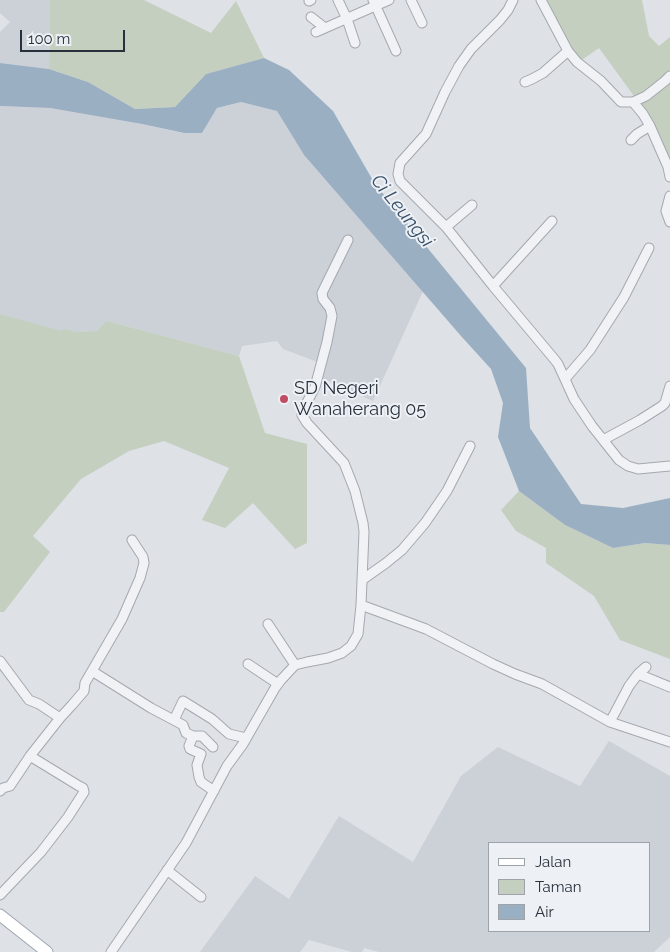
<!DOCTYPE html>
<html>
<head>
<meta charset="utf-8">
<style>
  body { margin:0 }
  #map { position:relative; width:670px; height:952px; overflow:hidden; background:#dee1e6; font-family:Raleway,sans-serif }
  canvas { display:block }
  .legend { position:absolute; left:488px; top:842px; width:162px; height:90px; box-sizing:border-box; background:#edf0f4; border:1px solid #9ea3aa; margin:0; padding:6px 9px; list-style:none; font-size:15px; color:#28303b }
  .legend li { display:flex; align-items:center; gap:10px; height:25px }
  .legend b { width:25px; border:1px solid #9ea3aa }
  .scale { position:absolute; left:20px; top:30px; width:105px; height:22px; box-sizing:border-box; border:2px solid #28303b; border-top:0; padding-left:6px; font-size:15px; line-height:18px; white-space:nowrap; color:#28303b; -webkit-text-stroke:4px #edf0f4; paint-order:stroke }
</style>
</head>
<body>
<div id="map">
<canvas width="670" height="952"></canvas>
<ul class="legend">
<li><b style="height:6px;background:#fff"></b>Jalan</li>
<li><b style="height:14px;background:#c4cfbf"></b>Taman</li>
<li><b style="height:14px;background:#9bafc3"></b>Air</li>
</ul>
<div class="scale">100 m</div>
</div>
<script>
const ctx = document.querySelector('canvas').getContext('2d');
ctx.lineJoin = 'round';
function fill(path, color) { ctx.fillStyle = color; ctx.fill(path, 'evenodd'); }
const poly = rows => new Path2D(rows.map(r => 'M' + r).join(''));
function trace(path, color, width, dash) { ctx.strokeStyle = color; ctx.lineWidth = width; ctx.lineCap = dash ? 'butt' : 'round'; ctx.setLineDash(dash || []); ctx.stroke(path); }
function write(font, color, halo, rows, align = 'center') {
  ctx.font = font + ' Raleway,sans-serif'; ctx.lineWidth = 4; ctx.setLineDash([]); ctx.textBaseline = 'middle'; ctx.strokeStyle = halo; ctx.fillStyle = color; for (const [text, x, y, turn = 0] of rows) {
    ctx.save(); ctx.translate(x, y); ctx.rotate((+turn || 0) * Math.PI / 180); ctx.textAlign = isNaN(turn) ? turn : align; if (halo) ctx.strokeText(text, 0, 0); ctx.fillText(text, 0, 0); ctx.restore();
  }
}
const built = poly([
  [0,0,50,0,49,69,0,63,0,32,10,22,0,13],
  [241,102,277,111,304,155,423,291,373,401,320,377,323,364,283,349,277,341,242,346,239,356,107,321,96,331,76,332,66,329,61,332,0,314,0,106,50,108,142,124,182,133,202,133,217,108],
  [609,741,670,776,670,937,654,952,379,952,364,948,362,952,352,952,309,940,300,952,200,952,255,876,289,899,339,816,413,862,461,776,498,747,580,786],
  [489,843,649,843,649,931,489,931]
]);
const green = poly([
  [50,0,144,0,211,33,236,1,264,58,206,74,175,107,135,109,88,82,49,69],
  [545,0,642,0,649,36,659,46,670,37,670,162,642,107,599,48,579,62],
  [0,314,61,331,66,329,76,332,96,331,107,321,239,356,265,433,307,444,307,543,295,549,253,503,225,528,202,520,229,468,164,441,129,451,81,479,33,536,50,552,4,612,0,612],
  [519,491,565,525,613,548,645,543,670,545,670,659,620,640,594,596,546,563,546,548,516,531,501,510]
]);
const water = poly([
  [264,58,289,70,333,111,375,184,526,368,530,428,581,504,623,508,670,498,670,545,645,543,613,548,565,525,519,491,498,437,503,403,491,369,461,336,304,155,277,111,241,102,217,108,202,133,184,133,142,124,50,108,0,106,0,63,49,69,88,82,135,109,175,107,206,74]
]);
const minor = poly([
  [338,0,347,19,355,43],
  [373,0,396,51],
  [411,0,422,23],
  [513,0,508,10,500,20,471,49,459,66,445,92,426,134,400,163,398,174,400,181,446,227,493,286,555,360,558,364,574,399,592,426,619,460,628,466,638,469,670,466],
  [541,0,568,51,577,62,601,81,621,102,633,102,646,96,665,81,670,76],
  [309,1,311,0],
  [311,17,325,28],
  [316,32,389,0],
  [525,82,532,79,543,73,568,51],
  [633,102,643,114,650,126,668,167,670,177],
  [631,140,637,134,650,126],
  [670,196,666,211,670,222],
  [446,227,472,205],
  [493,286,552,221],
  [565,379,590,350,624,297,649,248],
  [603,440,640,420,662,406,665,403,670,386],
  [362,580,386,563,402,550,425,523,447,491,470,446],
  [361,605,426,629,493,664,515,674,542,684,610,722,670,742],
  [268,624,295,665],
  [0,661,29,700,39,704,60,718],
  [248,664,278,684],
  [92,671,151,708,183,725,186,733,193,736,189,746,190,749,201,754,197,765,199,777,201,782,214,791],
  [638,674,670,687],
  [174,720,183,701,212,719,229,734,246,738],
  [610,722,629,686,638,674,646,667],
  [193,736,202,736,213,747],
  [0,791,3,788,10,786,30,756,60,718,72,705,84,691,85,683,122,619,140,578,144,563,143,557,132,540],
  [167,870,201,897],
  [0,895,41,852,68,817,84,792,83,788,79,786,30,756],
  [111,952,186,843,227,766,243,744,275,688,281,680,295,665,307,662,328,658,342,653,351,646,358,634,361,605,364,532,363,523,355,491,344,463,307,423,302,415,303,410,315,387,327,342,332,316,330,308,323,299,322,293,348,240]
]);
const major = poly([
  [0,915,47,952]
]);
const markers = [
  [284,399,5,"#c04d61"]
];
const poiNames = [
  ["SD Negeri",294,389],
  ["Wanaherang 05",294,410]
];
const waterNames = [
  ["Ci Leungsi",402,211,51]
];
fill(built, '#ccd0d7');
fill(green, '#c4cfbf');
fill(water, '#9bafc3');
trace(minor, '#a4a8af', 11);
trace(major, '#9ea6b0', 13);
trace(minor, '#f0f2f5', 9);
trace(major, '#fff', 11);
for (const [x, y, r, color] of markers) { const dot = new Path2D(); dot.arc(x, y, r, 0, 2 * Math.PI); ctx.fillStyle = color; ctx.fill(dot); trace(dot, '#edf0f4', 2); }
write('18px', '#28303b', '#edf0f4', poiNames, 'left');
write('italic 19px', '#374f6b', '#edf0f4', waterNames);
</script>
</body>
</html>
